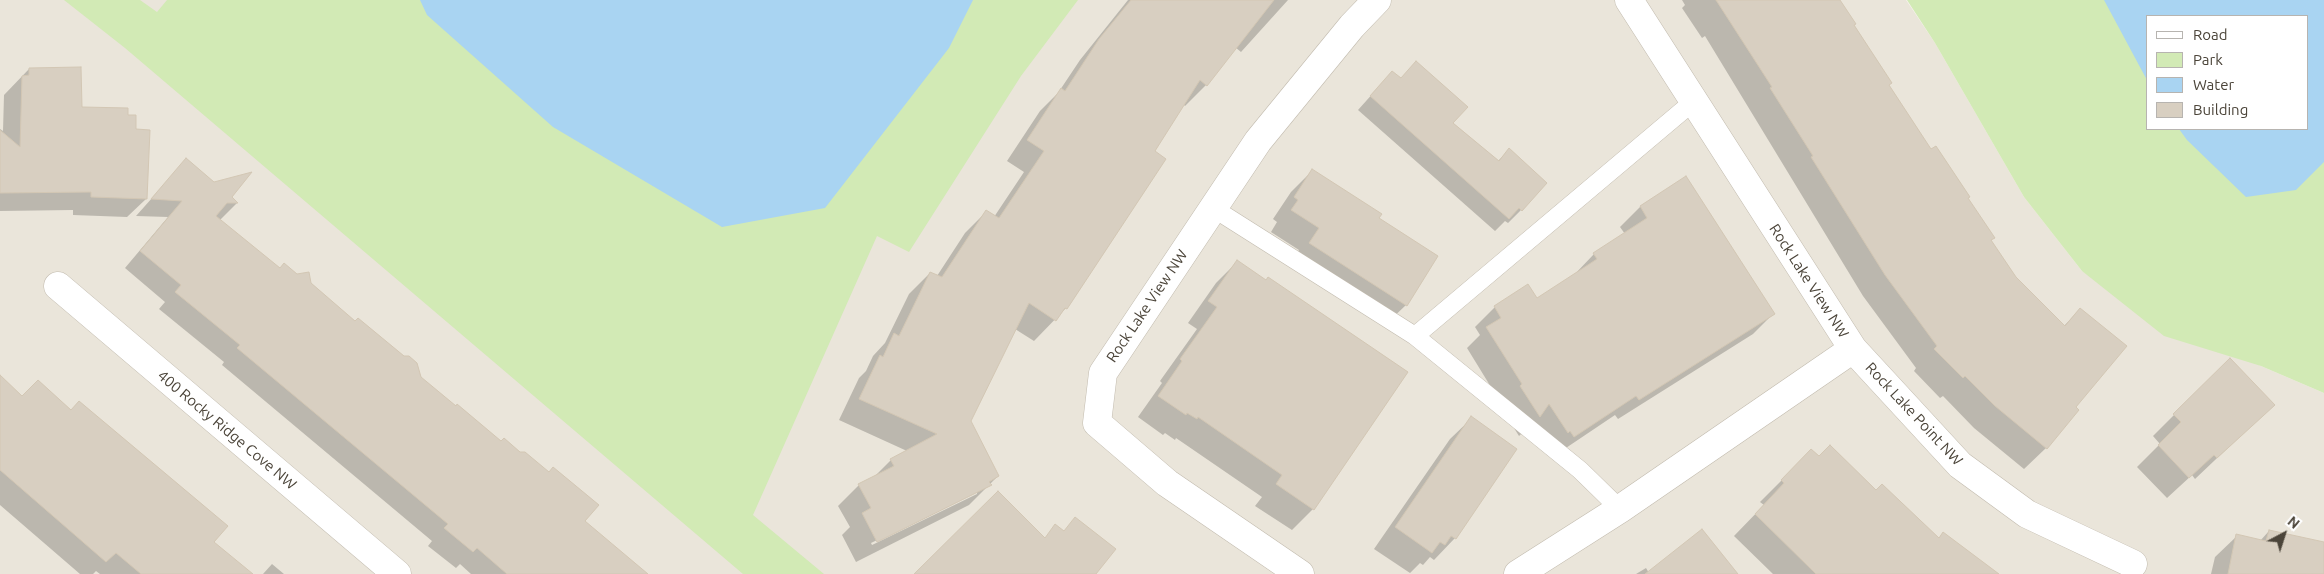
<!DOCTYPE html>
<html>
<head>
<meta charset="utf-8">
<style>
  body { margin:0 }
  #map { position:relative; width:2324px; height:574px; overflow:hidden; background:#f6f3ec; font-family:Ubuntu,sans-serif }
  canvas { display:block }
  .legend { position:absolute; left:2146px; top:15px; width:162px; height:115px; box-sizing:border-box; background:#fff; border:1px solid #b7b4b0; margin:0; padding:6px 9px; list-style:none; font-size:15px; color:#4b4439 }
  .legend li { display:flex; align-items:center; gap:10px; height:25px }
  .legend b { width:25px; border:1px solid #b7b4b0 }
  .north { position:absolute; left:2259px; top:509px; width:50px; height:50px; -webkit-text-stroke:4px #fff; paint-order:stroke; rotate:40deg; font-size:14px; font-weight:700; line-height:20px; text-align:center; color:#4b4439 }
  .north::after { content:''; display:block; margin:auto; width:18px; height:22px; background:#4b4439; clip-path:polygon(50% 0,100% 100%,50% 72%,0 100%) }
</style>
</head>
<body>
<div id="map">
<canvas width="2324" height="574"></canvas>
<ul class="legend">
<li><b style="height:6px;background:#fff"></b>Road</li>
<li><b style="height:14px;background:#d2eab5"></b>Park</li>
<li><b style="height:14px;background:#a9d4f2"></b>Water</li>
<li><b style="height:14px;background:#d8cfc1"></b>Building</li>
</ul>
<div class="north">N</div>
</div>
<script>
const ctx = document.querySelector('canvas').getContext('2d');
ctx.lineJoin = 'round';
function fill(path, color) { ctx.fillStyle = color; ctx.fill(path, 'evenodd'); }
const poly = rows => new Path2D(rows.map(r => 'M' + r).join(''));
function trace(path, color, width, dash) { ctx.strokeStyle = color; ctx.lineWidth = width; ctx.lineCap = dash ? 'butt' : 'round'; ctx.setLineDash(dash || []); ctx.stroke(path); }
function write(font, color, halo, rows, align = 'center') {
  ctx.font = font + ' Ubuntu,sans-serif'; ctx.lineWidth = 4; ctx.setLineDash([]); ctx.textBaseline = 'middle'; ctx.strokeStyle = halo; ctx.fillStyle = color; for (const [text, x, y, turn = 0] of rows) {
    ctx.save(); ctx.translate(x, y); ctx.rotate((+turn || 0) * Math.PI / 180); ctx.textAlign = isNaN(turn) ? turn : align; if (halo) ctx.strokeText(text, 0, 0); ctx.fillText(text, 0, 0); ctx.restore();
  }
}
const residential = poly([
  [0,0,1906,0,1935,43,2024,197,2082,271,2261,366,2324,393,2324,574,0,574]
]);
const green = poly([
  [64,0,140,0,157,12,167,0,1078,0,1021,76,909,252,877,236,753,515,824,574,743,574,125,48],
  [1907,0,2324,0,2324,393,2261,366,2164,336,2082,271,2024,197,1935,43],
  [2148,16,2308,16,2308,129,2148,129]
]);
const water = poly([
  [420,0,973,0,949,48,825,208,722,227,553,127,427,15],
  [2104,0,2324,0,2324,162,2296,190,2246,197,2187,140,2179,129,2308,129,2308,16,2148,16,2148,82]
]);
const shadow = poly([
  [1128,0,1288,0,1241,52,1235,47,1206,85,1185,106,1183,104,1153,151,1165,159,1066,308,1034,341,1015,329,970,421,998,476,969,505,856,562,842,535,850,527,838,506,859,485,874,477,891,460,907,451,839,420,859,378,866,371,873,356,885,343,909,294,930,273,937,276,965,233,986,212,994,217,1024,172,1007,161,1040,111,1058,93,1080,60],
  [977,491,977,494,872,545,871,543],
  [1682,0,1839,0,1888,86,1931,151,1966,199,1990,240,2015,277,2064,326,2080,309,2075,407,2046,448,2024,469,1974,428,1943,396,1940,398,1914,371,1916,368,1863,296,1705,36,1702,38,1682,8,1685,5],
  [29,69,80,108,127,116,135,130,146,199,127,217,73,215,73,210,0,211,0,129,3,131,4,95],
  [1392,72,1498,161,1509,150,1521,210,1508,223,1505,221,1495,231,1358,110],
  [186,160,237,203,219,221,279,270,310,284,420,378,644,574,471,574,460,564,456,568,428,546,432,541,222,365,224,362,159,309,165,302,125,268,168,217,136,216],
  [1312,171,1377,219,1406,305,1384,326,1289,265,1299,250,1271,232,1277,222,1273,219,1291,192],
  [1686,178,1773,314,1753,334,1618,419,1615,415,1554,456,1530,425,1519,436,1501,407,1502,405,1467,348,1480,335,1475,327,1495,307,1528,286,1537,300,1574,275,1594,254,1625,234,1620,227,1640,207],
  [1237,262,1313,509,1292,530,1255,506,1262,497,1176,438,1175,440,1165,433,1163,435,1138,417,1162,383,1160,381,1197,329,1188,323,1216,283],
  [0,377,22,397,213,542,251,574,100,574,96,571,93,574,80,574,0,505],
  [2273,405,2195,479,2192,475,2167,498,2137,467,2160,444,2153,436,2174,415],
  [1472,418,1455,538,1434,560,1430,557,1423,565,1420,563,1410,573,1374,549,1450,439],
  [1811,451,1819,458,1876,491,1938,539,1943,534,1981,574,1773,574,1734,536,1764,505,1760,502],
  [2269,531,2324,543,2324,574,2211,574,2215,557,2237,536,2260,541],
  [272,564,284,574,263,574],
  [1646,568,1649,573,1737,574,1636,574]
]);
const building = poly([
  [1131,0,1274,0,1207,86,1200,80,1155,151,1166,159,1067,309,1065,308,1056,321,1029,303,971,421,999,476,989,482,992,485,877,542,862,513,871,508,858,484,894,466,890,459,937,434,859,399,880,355,883,357,894,333,899,336,930,272,942,277,986,210,999,218,1044,151,1027,140,1061,88,1065,91,1099,39,1131,0],
  [1716,0,1840,0,1856,24,1854,25,1892,83,1889,85,1931,149,1936,146,1970,197,1968,198,1995,238,1991,240,2016,277,2065,326,2080,308,2127,346,2076,407,2079,410,2047,449,1995,406,1965,376,1963,378,1934,349,1937,346,1885,275,1811,157,1813,156,1770,88,1772,87,1716,0],
  [1416,61,1468,107,1453,123,1499,161,1509,148,1547,183,1522,211,1519,208,1509,219,1370,96,1392,71,1401,78,1416,61],
  [81,67,82,107,128,108,128,115,136,115,136,129,150,130,147,199,91,197,91,192,0,193,0,130,20,147,22,76,29,75,29,68,81,67],
  [186,158,214,182,252,172,232,197,238,203,227,203,216,216,280,268,284,263,297,274,309,272,311,283,355,321,358,318,404,356,409,356,417,363,421,377,456,406,457,404,501,441,504,438,520,452,525,452,549,472,553,467,599,505,585,521,648,574,507,574,477,548,473,552,444,528,448,524,237,348,240,345,175,292,181,285,140,251,182,201,151,199,186,158],
  [1312,169,1382,214,1379,218,1438,256,1407,306,1309,243,1319,228,1291,210,1298,200,1294,197,1312,169],
  [1686,176,1775,314,1639,400,1636,396,1574,437,1570,431,1568,433,1549,404,1540,417,1520,386,1522,384,1486,327,1501,318,1494,306,1528,284,1537,298,1597,259,1593,253,1647,218,1640,206,1686,176],
  [1237,260,1266,280,1268,277,1408,372,1314,510,1276,484,1282,475,1198,417,1197,419,1187,413,1186,415,1158,396,1182,361,1180,359,1217,307,1208,301,1237,260],
  [2230,358,2275,405,2217,458,2214,455,2189,478,2158,445,2181,422,2173,414,2230,358],
  [0,375,22,396,38,380,71,410,79,401,228,526,214,542,253,574,141,574,116,553,106,562,0,470,0,375],
  [1471,416,1517,449,1456,539,1451,536,1445,545,1440,542,1432,553,1395,527,1471,416],
  [1830,445,1876,490,1882,484,1939,538,1943,532,1999,574,1816,574,1755,514,1784,483,1781,480,1811,449,1819,456,1830,445],
  [998,491,1045,538,1055,524,1064,531,1075,517,1116,549,1096,574,914,574,998,491],
  [1702,529,1738,574,1645,574,1702,529],
  [2269,530,2324,542,2324,574,2228,574,2236,534,2266,541,2269,530]
]);
const service = poly([
  [1213,208,1415,336,1580,470,1620,509],
  [1415,336,1694,101]
]);
const minor = poly([
  [1629,0,1853,349,1960,465,2027,514,2133,564],
  [58,286,397,574],
  [1300,574,1167,483,1097,423,1103,373,1258,141,1352,26,1377,0],
  [1518,574,1620,509,1853,349]
]);
const streetNames = [
  ["Rock Lake View NW",1809,281,57],
  ["Rock Lake View NW",1147,306,-56],
  ["Rock Lake Point NW",1914,414,47],
  ["400 Rocky Ridge Cove NW",227,430,40]
];
fill(residential, '#eae5da');
fill(green, '#d2eab5');
fill(water, '#a9d4f2');
fill(shadow, '#0003');
fill(building, '#d8cfc1');
trace(building, '#d3c7b4', 1);
trace(service, '#c2bbae', 19);
trace(minor, '#c2bbae', 29);
trace(service, '#fff', 18);
trace(minor, '#fff', 28);
write('15px', '#4b4439', '#fff', streetNames);
</script>
</body>
</html>
